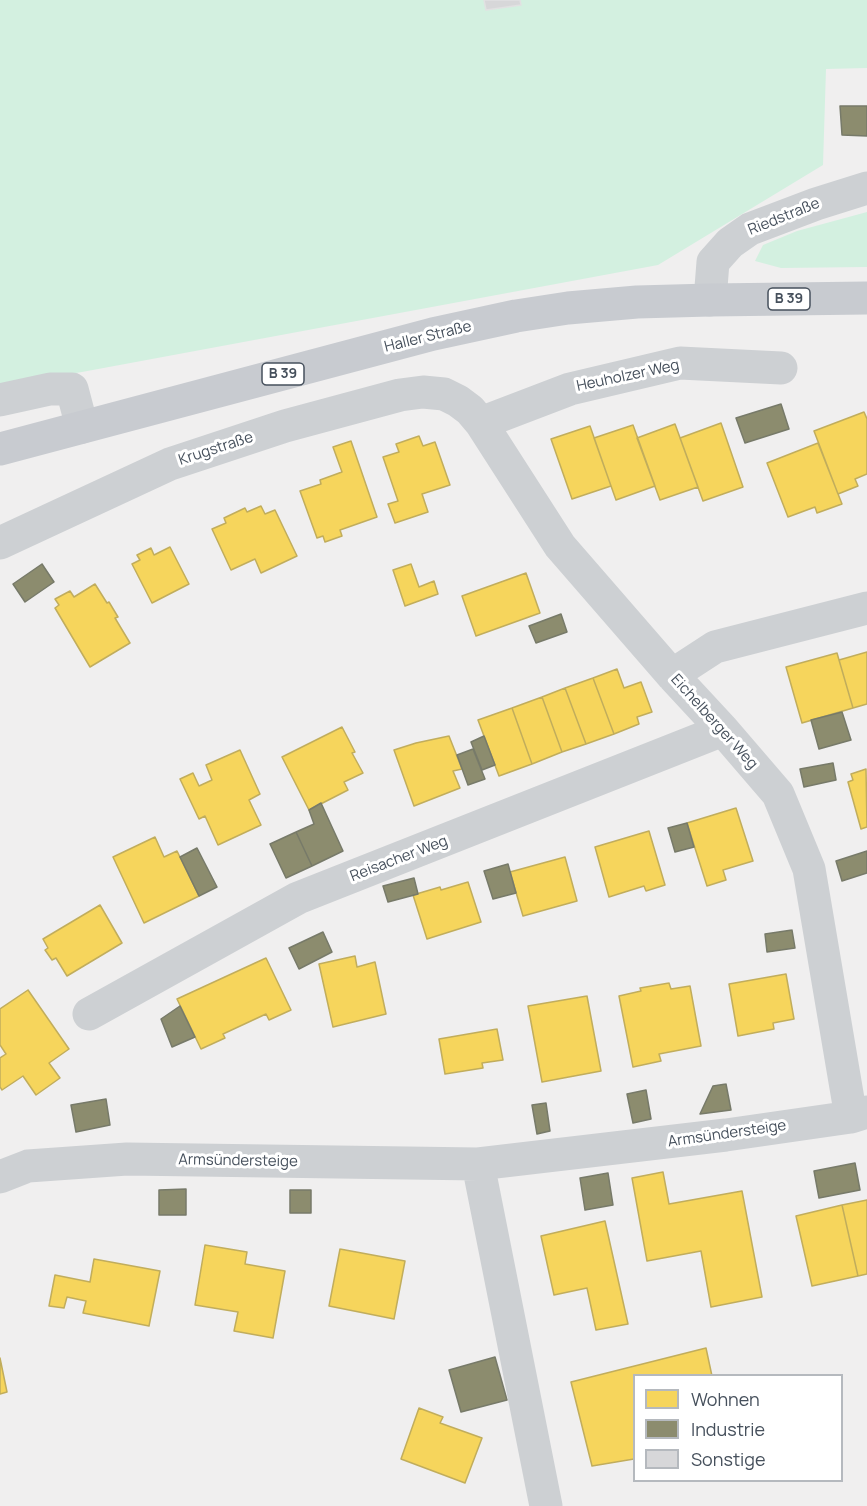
<!DOCTYPE html>
<html>
<head>
<meta charset="utf-8">
<style>
  body { margin:0 }
  #map { position:relative; width:867px; height:1506px; overflow:hidden; background:#f0efef; font-family:Manrope,sans-serif }
  canvas { display:block }
  .legend { position:absolute; left:633px; top:1374px; width:210px; height:108px; box-sizing:border-box; background:#fff; border:2px solid #b5b9be; margin:0; padding:8px 10px; list-style:none; font-size:18px; color:#46505c }
  .legend li { display:flex; align-items:center; gap:12px; height:30px }
  .legend b { width:30px; border:2px solid #b5b9be }
</style>
</head>
<body>
<div id="map">
<canvas width="867" height="1506"></canvas>
<ul class="legend">
<li><b style="height:16px;background:#f6d55c"></b>Wohnen</li>
<li><b style="height:16px;background:#8c8c6e"></b>Industrie</li>
<li><b style="height:16px;background:#d7d7d9"></b>Sonstige</li>
</ul>
</div>
<script>
const ctx = document.querySelector('canvas').getContext('2d');
ctx.lineJoin = 'round';
function fill(path, color) { ctx.fillStyle = color; ctx.fill(path, 'evenodd'); }
const poly = rows => new Path2D(rows.map(r => 'M' + r).join(''));
function trace(path, color, width, dash) { ctx.strokeStyle = color; ctx.lineWidth = width; ctx.lineCap = dash ? 'butt' : 'round'; ctx.setLineDash(dash || []); ctx.stroke(path); }
function write(font, color, halo, rows, align = 'center') {
  ctx.font = font + ' Manrope,sans-serif'; ctx.lineWidth = 6; ctx.setLineDash([]); ctx.textBaseline = 'middle'; ctx.strokeStyle = halo; ctx.fillStyle = color; for (const [text, x, y, turn = 0] of rows) {
    ctx.save(); ctx.translate(x, y); ctx.rotate((+turn || 0) * Math.PI / 180); ctx.textAlign = isNaN(turn) ? turn : align; if (halo) ctx.strokeText(text, 0, 0); ctx.fillText(text, 0, 0); ctx.restore();
  }
}
const green = poly([
  [0,0,867,0,867,68,826,69,823,165,658,265,82,372,0,385],
  [867,212,867,267,781,268,755,261,763,245,797,231]
]);
const homes = poly([
  [864,412,867,419,867,474,855,479,858,486,838,494,814,431,864,412],
  [721,423,743,487,703,501,680,438,721,423],
  [675,424,698,487,660,500,637,438,675,424],
  [633,425,655,486,616,500,594,438,633,425],
  [590,426,611,486,572,499,551,439,590,426],
  [419,436,423,446,435,442,450,485,422,494,428,512,395,523,388,504,398,501,383,457,399,452,396,444,419,436],
  [351,441,377,517,340,530,342,536,325,542,323,536,317,538,300,491,321,484,320,480,342,472,333,447,351,441],
  [818,443,842,504,817,513,815,507,788,517,767,463,818,443],
  [261,506,265,514,275,510,297,556,261,573,255,559,231,570,212,529,226,523,224,518,245,508,247,512,261,506],
  [170,547,189,584,152,603,132,564,140,560,137,555,151,548,154,555,170,547],
  [411,564,419,587,434,581,438,594,405,606,393,570,411,564],
  [526,573,540,613,476,636,462,596,526,573],
  [95,584,107,603,109,602,118,617,115,618,130,643,90,667,55,608,59,605,55,599,70,591,74,597,95,584],
  [867,652,867,704,853,708,839,660,867,652],
  [837,653,853,708,802,723,786,667,837,653],
  [617,669,624,688,641,682,652,712,637,717,639,724,614,734,593,678,617,669],
  [593,678,614,734,586,744,565,688,593,678],
  [565,688,586,744,562,752,542,697,565,688],
  [542,697,562,752,532,764,512,708,542,697],
  [512,708,532,764,499,776,478,720,512,708],
  [342,727,355,752,352,753,363,773,344,782,348,790,309,810,282,757,342,727],
  [449,736,462,769,453,771,460,788,414,806,394,750,416,743,449,736],
  [240,750,260,794,249,800,261,825,218,845,205,816,199,819,180,779,193,773,199,786,212,780,206,765,240,750],
  [866,769,867,827,861,829,848,782,853,780,851,774,866,769],
  [736,808,753,861,723,870,726,880,707,886,687,823,736,808],
  [649,831,665,885,646,891,644,886,609,897,595,847,649,831],
  [155,837,164,857,177,851,199,896,144,923,113,857,155,837],
  [565,857,577,901,523,916,510,872,565,857],
  [468,882,481,922,427,939,413,895,440,887,441,890,468,882],
  [100,905,122,943,67,976,56,958,52,960,45,950,48,948,43,939,100,905],
  [355,956,357,967,375,962,386,1014,333,1027,319,964,355,956],
  [266,958,291,1010,269,1020,266,1014,223,1034,225,1038,201,1049,177,999,266,958],
  [786,974,794,1019,773,1023,774,1029,738,1036,729,984,786,974],
  [669,983,671,989,690,986,701,1046,659,1054,661,1061,633,1067,619,996,641,991,640,988,669,983],
  [28,990,69,1049,49,1063,60,1078,36,1095,23,1076,2,1090,0,1087,0,1058,6,1054,0,1045,0,1009,28,990],
  [587,996,601,1071,542,1082,528,1006,587,996],
  [497,1029,503,1060,482,1063,483,1068,445,1074,439,1039,497,1029],
  [663,1172,669,1204,742,1191,762,1297,711,1307,701,1251,647,1261,632,1178,663,1172],
  [867,1200,867,1274,858,1276,842,1205,867,1200],
  [842,1205,858,1276,812,1286,796,1216,842,1205],
  [605,1221,628,1324,596,1330,587,1288,554,1295,541,1236,605,1221],
  [205,1245,247,1252,245,1264,285,1271,273,1338,234,1331,238,1312,195,1305,205,1245],
  [340,1249,405,1261,394,1319,329,1306,340,1249],
  [94,1259,160,1271,149,1326,83,1313,86,1301,67,1297,64,1308,49,1306,55,1275,90,1282,94,1259],
  [706,1348,712,1376,634,1376,634,1459,592,1466,571,1382,706,1348],
  [0,1358,7,1392,0,1394,0,1358],
  [419,1408,443,1417,440,1423,482,1438,465,1483,401,1459,419,1408]
]);
const industry = poly([
  [840,106,867,106,867,136,842,135,840,106],
  [781,404,789,429,745,443,736,418,781,404],
  [42,564,54,582,25,602,13,584,42,564],
  [561,614,567,632,536,643,529,626,561,614],
  [842,712,851,740,819,749,811,720,842,712],
  [484,736,495,765,482,770,471,742,484,736],
  [473,749,485,779,468,785,457,755,473,749],
  [833,763,836,780,804,787,800,769,833,763],
  [321,803,343,851,312,866,296,832,314,824,309,810,321,803],
  [687,823,694,847,675,852,668,828,687,823],
  [296,832,312,866,286,878,270,844,296,832],
  [197,848,217,887,199,896,180,857,197,848],
  [867,851,867,873,842,881,836,861,867,851],
  [508,864,516,893,493,899,484,871,508,864],
  [414,878,418,894,388,902,383,886,414,878],
  [792,930,795,948,767,952,765,934,792,930],
  [323,932,332,952,299,969,289,948,323,932],
  [180,1006,195,1037,172,1047,161,1019,180,1006],
  [726,1084,731,1110,700,1114,713,1086,726,1084],
  [646,1090,651,1119,633,1123,627,1094,646,1090],
  [106,1099,110,1125,76,1132,71,1105,106,1099],
  [546,1103,550,1131,537,1134,532,1105,546,1103],
  [855,1163,860,1190,819,1198,814,1171,855,1163],
  [608,1173,613,1205,585,1210,580,1178,608,1173],
  [186,1189,186,1215,159,1215,159,1190,186,1189],
  [290,1190,311,1190,311,1213,290,1213,290,1190],
  [495,1357,507,1400,461,1412,449,1370,495,1357]
]);
const building = poly([
  [484,0,520,0,521,5,486,10,484,0]
]);
const minor = poly([
  [710,300,713,262,730,243,750,229,816,204,867,188],
  [0,400,50,389,72,389,82,427],
  [481,423,570,389,680,363,781,368],
  [0,543,170,464,285,426,400,395,423,392,444,394,458,401,470,410,481,423,560,546,672,675,723,730,778,794,809,869,851,1117],
  [672,675,715,647,867,608],
  [89,1014,298,898,723,730],
  [478,1164,546,1506],
  [0,1177,28,1166,127,1159,478,1164,726,1135,851,1117,867,1112]
]);
const major = poly([
  [0,449,433,334,516,316,568,308,637,302,710,300,867,298]
]);
const shields = [
  [789,299,42],
  [283,374,42]
];
const shieldNames = [
  ["B 39",789,299],
  ["B 39",283,374]
];
const streetNames = [
  ["Riedstraße",784,217,-22],
  ["Haller Straße",428,337,-14],
  ["Heuholzer Weg",628,376,-12],
  ["Krugstraße",216,449,-18],
  ["Eichelberger Weg",714,722,48],
  ["Reisacher Weg",399,859,-21],
  ["Armsündersteige",727,1134,-8],
  ["Armsündersteige",238,1161,1]
];
fill(green, '#d3f0e0');
fill(homes, '#f6d55c');
trace(homes, '#c1ad5c', 1.5);
fill(industry, '#8c8c6e');
trace(industry, '#777a69', 1.5);
fill(building, '#d7d7d9');
trace(building, '#e1e1e2', 1.5);
trace(minor, '#cdd0d3', 33);
trace(major, '#c8cbd0', 33);
for (const [x, y, w] of shields) { const box = new Path2D(); box.roundRect(x - w / 2, y - 11, w, 22, 4.5); ctx.fillStyle = '#fff'; ctx.fill(box); trace(box, '#46505c', 1.5); }
write('bold 14px', '#46505c', null, shieldNames);
write('15px', '#46505c', '#fff', streetNames);
</script>
</body>
</html>
